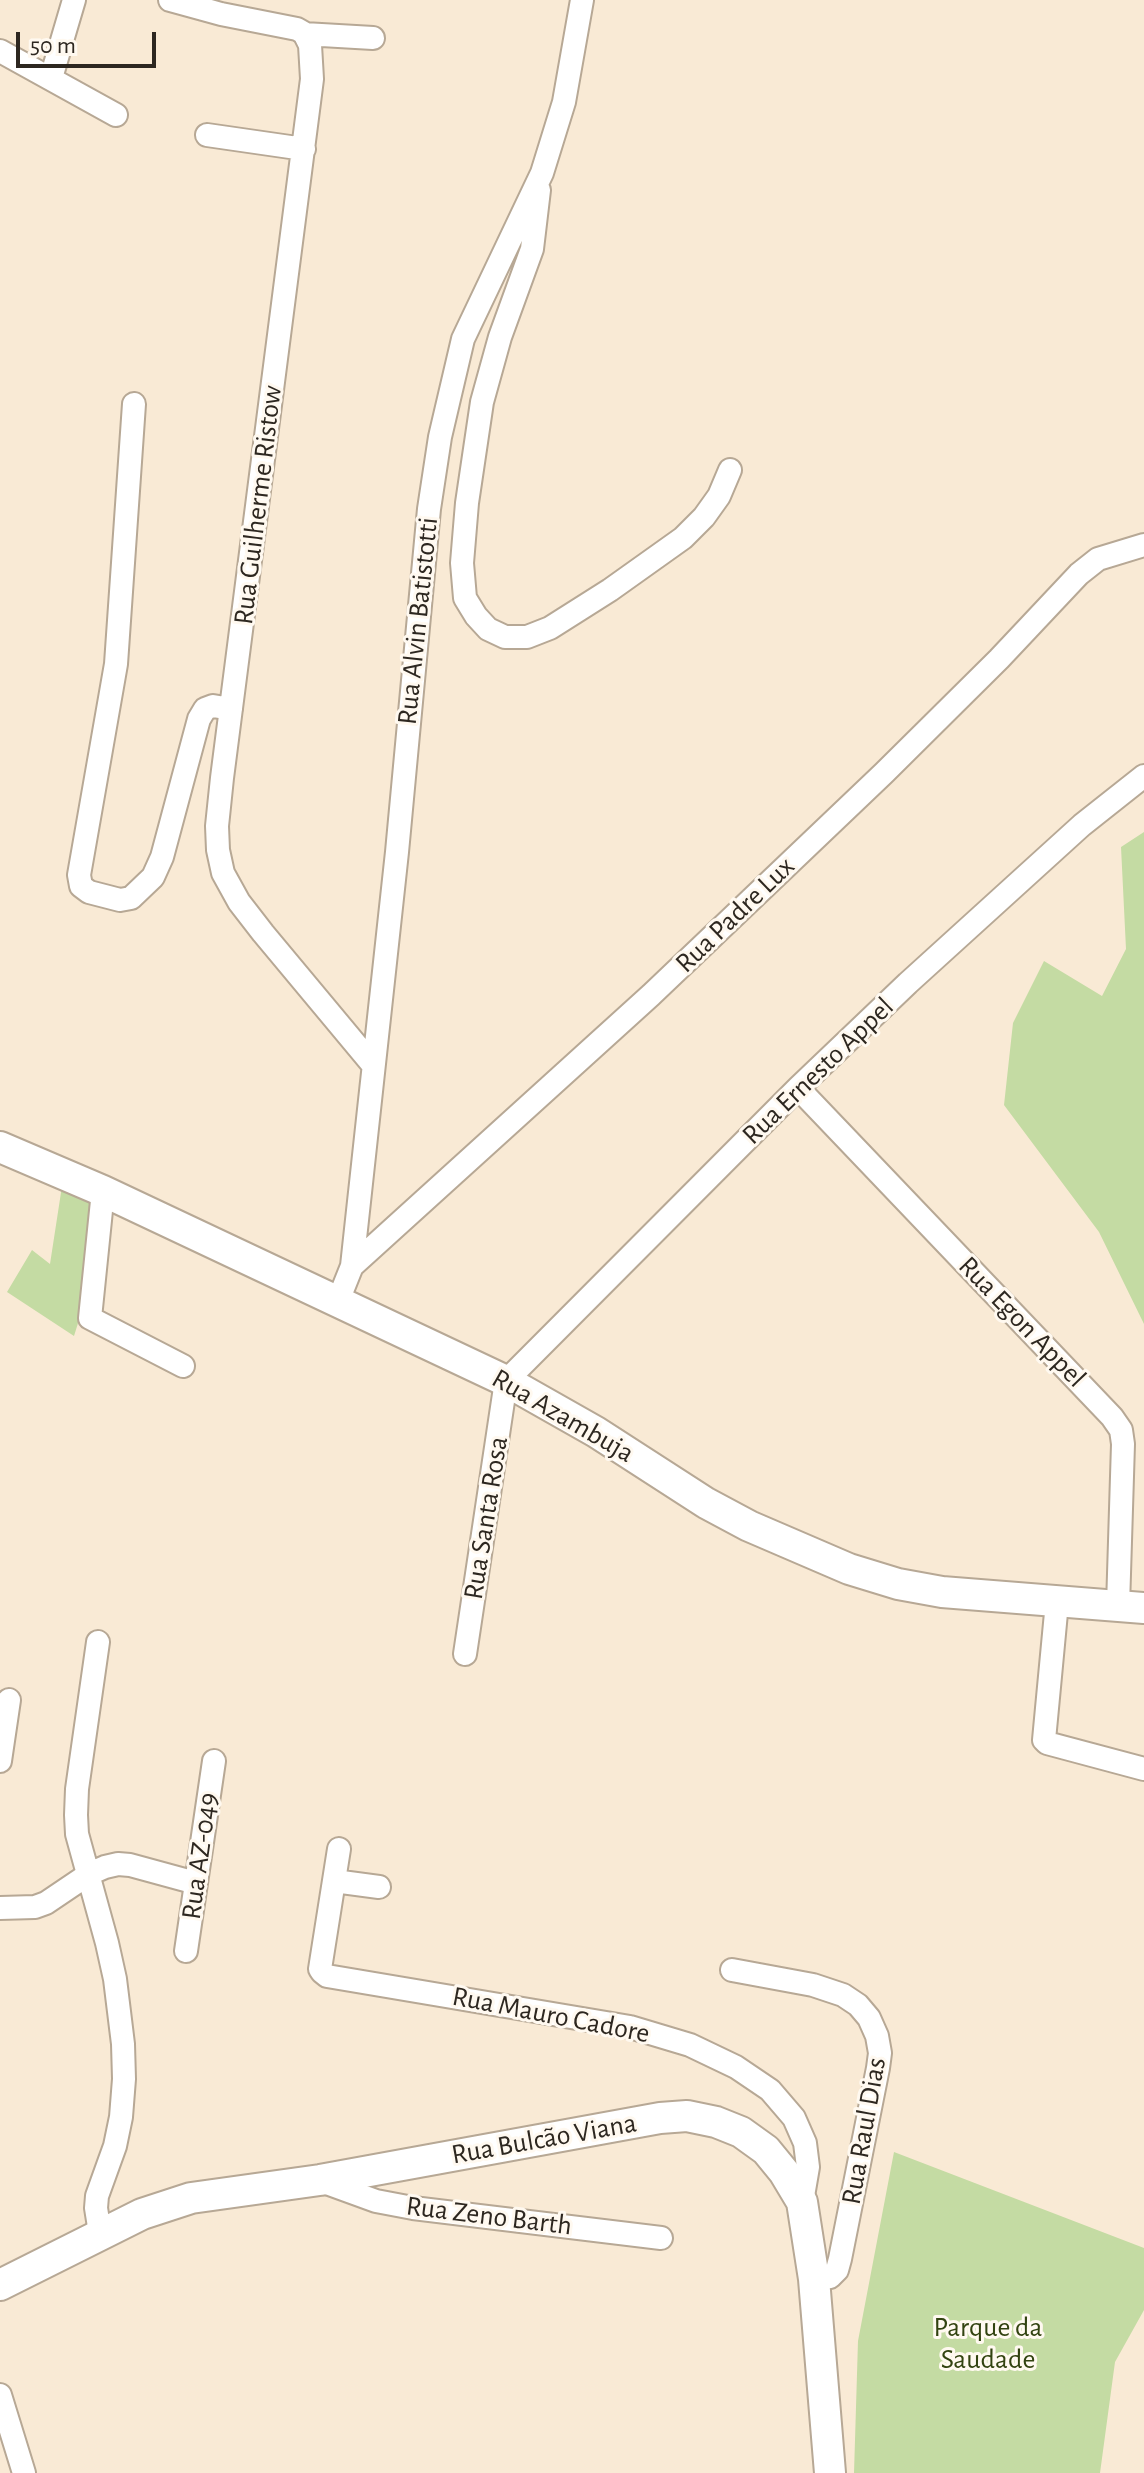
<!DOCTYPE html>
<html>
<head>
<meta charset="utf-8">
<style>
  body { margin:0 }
  #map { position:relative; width:1144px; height:2473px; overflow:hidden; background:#f9ead5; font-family:"Alegreya Sans",sans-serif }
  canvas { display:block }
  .scale { position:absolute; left:16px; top:32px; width:140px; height:36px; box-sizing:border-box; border:4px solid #2d2720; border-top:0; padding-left:10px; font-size:24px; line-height:28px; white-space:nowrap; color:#2d2720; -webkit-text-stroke:6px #fff9f0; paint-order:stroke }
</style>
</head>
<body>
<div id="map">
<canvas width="1144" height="2473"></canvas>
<div class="scale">50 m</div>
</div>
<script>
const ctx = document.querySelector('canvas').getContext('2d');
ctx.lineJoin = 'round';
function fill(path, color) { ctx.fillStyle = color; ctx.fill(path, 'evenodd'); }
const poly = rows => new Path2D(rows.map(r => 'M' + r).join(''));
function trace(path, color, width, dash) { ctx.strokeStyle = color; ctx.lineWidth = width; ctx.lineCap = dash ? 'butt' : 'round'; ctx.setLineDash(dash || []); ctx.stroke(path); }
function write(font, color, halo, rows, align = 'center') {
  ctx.font = font + ' "Alegreya Sans",sans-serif'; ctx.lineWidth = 6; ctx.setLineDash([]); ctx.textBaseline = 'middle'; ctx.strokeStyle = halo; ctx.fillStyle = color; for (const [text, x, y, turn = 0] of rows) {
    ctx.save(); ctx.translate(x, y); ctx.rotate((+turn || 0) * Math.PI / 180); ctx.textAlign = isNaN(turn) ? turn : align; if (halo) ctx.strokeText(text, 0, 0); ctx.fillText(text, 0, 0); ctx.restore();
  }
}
const green = poly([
  [1144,832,1144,1324,1099,1232,1004,1105,1013,1023,1044,961,1102,996,1126,949,1121,847],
  [62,1186,94,1204,84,1304,74,1336,7,1292,32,1250,50,1264],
  [894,2152,1144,2248,1144,2310,1115,2362,1100,2473,854,2473,858,2341]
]);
const street = poly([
  [170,0,221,14,297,29,304,33,310,45,312,79,222,778,217,826,218,850,223,873,239,902,263,933,373,1065],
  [304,34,373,38],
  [0,51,116,115],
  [51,78,74,0],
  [207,135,304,149],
  [539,190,532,249,500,337,482,402,467,503,462,563,465,598,476,616,488,629,505,637,527,637,550,628,610,590,683,538,704,517,719,496,730,470],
  [134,404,116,664,79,875,81,886,89,892,120,900,131,898,153,877,162,857,199,719,205,709,213,706,231,709],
  [798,1088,1112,1417,1121,1430,1123,1444,1118,1606],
  [103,1191,90,1318,183,1366],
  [352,1266,397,852,429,509,440,437,463,339,542,173,564,102,582,0],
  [338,1301,352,1266,651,995,884,773,999,659,1079,574,1098,559,1144,545],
  [1057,1602,1044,1740,1047,1743,1144,1769],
  [98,1642,77,1789,76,1815,77,1834,107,1943,115,1979,123,2044,124,2079,121,2117,115,2146,97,2196,96,2208,100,2233],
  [465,1654,506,1381,798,1088,908,983,1082,825,1144,776],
  [0,1761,9,1700],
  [339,1849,320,1969,322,1972,327,1976,630,2027,690,2045,736,2067,770,2090,794,2118,805,2143,808,2167,802,2202],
  [334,1881,379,1887],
  [0,1908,35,1907,46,1903,89,1874,105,1867,118,1864,130,1865,196,1883],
  [186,1951,214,1761],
  [732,1970,813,1985,843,1995,858,2005,869,2018,877,2036,880,2053,878,2068,840,2259,837,2270,830,2277,814,2279],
  [321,2181,376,2201,413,2208,661,2238],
  [0,2395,24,2473]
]);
const secondary = poly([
  [0,1147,103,1191,506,1381,596,1432,706,1503,749,1526,849,1569,898,1584,942,1592,1144,1608],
  [0,2285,142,2214,191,2198,320,2180,660,2118,687,2116,716,2122,741,2132,766,2150,784,2172,802,2202,814,2279,830,2473]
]);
const streetNames = [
  ["Rua Guilherme Ristow",258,505,-83],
  ["Rua Alvin Batistotti",418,621,-84],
  ["Rua Padre Lux",735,915,-44],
  ["Rua Ernesto Appel",818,1071,-44],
  ["Rua Egon Appel",1022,1322,46],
  ["Rua Azambuja",563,1416,30],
  ["Rua Santa Rosa",486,1518,-81],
  ["Rua AZ-049",200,1856,-82],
  ["Rua Mauro Cadore",551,2015,11],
  ["Rua Raul Dias",864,2131,-80],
  ["Rua Bulcão Viana",544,2139,-10],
  ["Rua Zeno Barth",489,2216,7]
];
const parkNames = [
  ["Parque da",988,2328],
  ["Saudade",988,2360]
];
fill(green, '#c4dba3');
trace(street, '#b7a895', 26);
trace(secondary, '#b7a895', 34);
trace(street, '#fff', 22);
trace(secondary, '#fff', 30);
write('28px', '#2d2720', '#fff9f0', streetNames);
write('28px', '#324310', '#fff9f0', parkNames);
</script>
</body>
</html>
